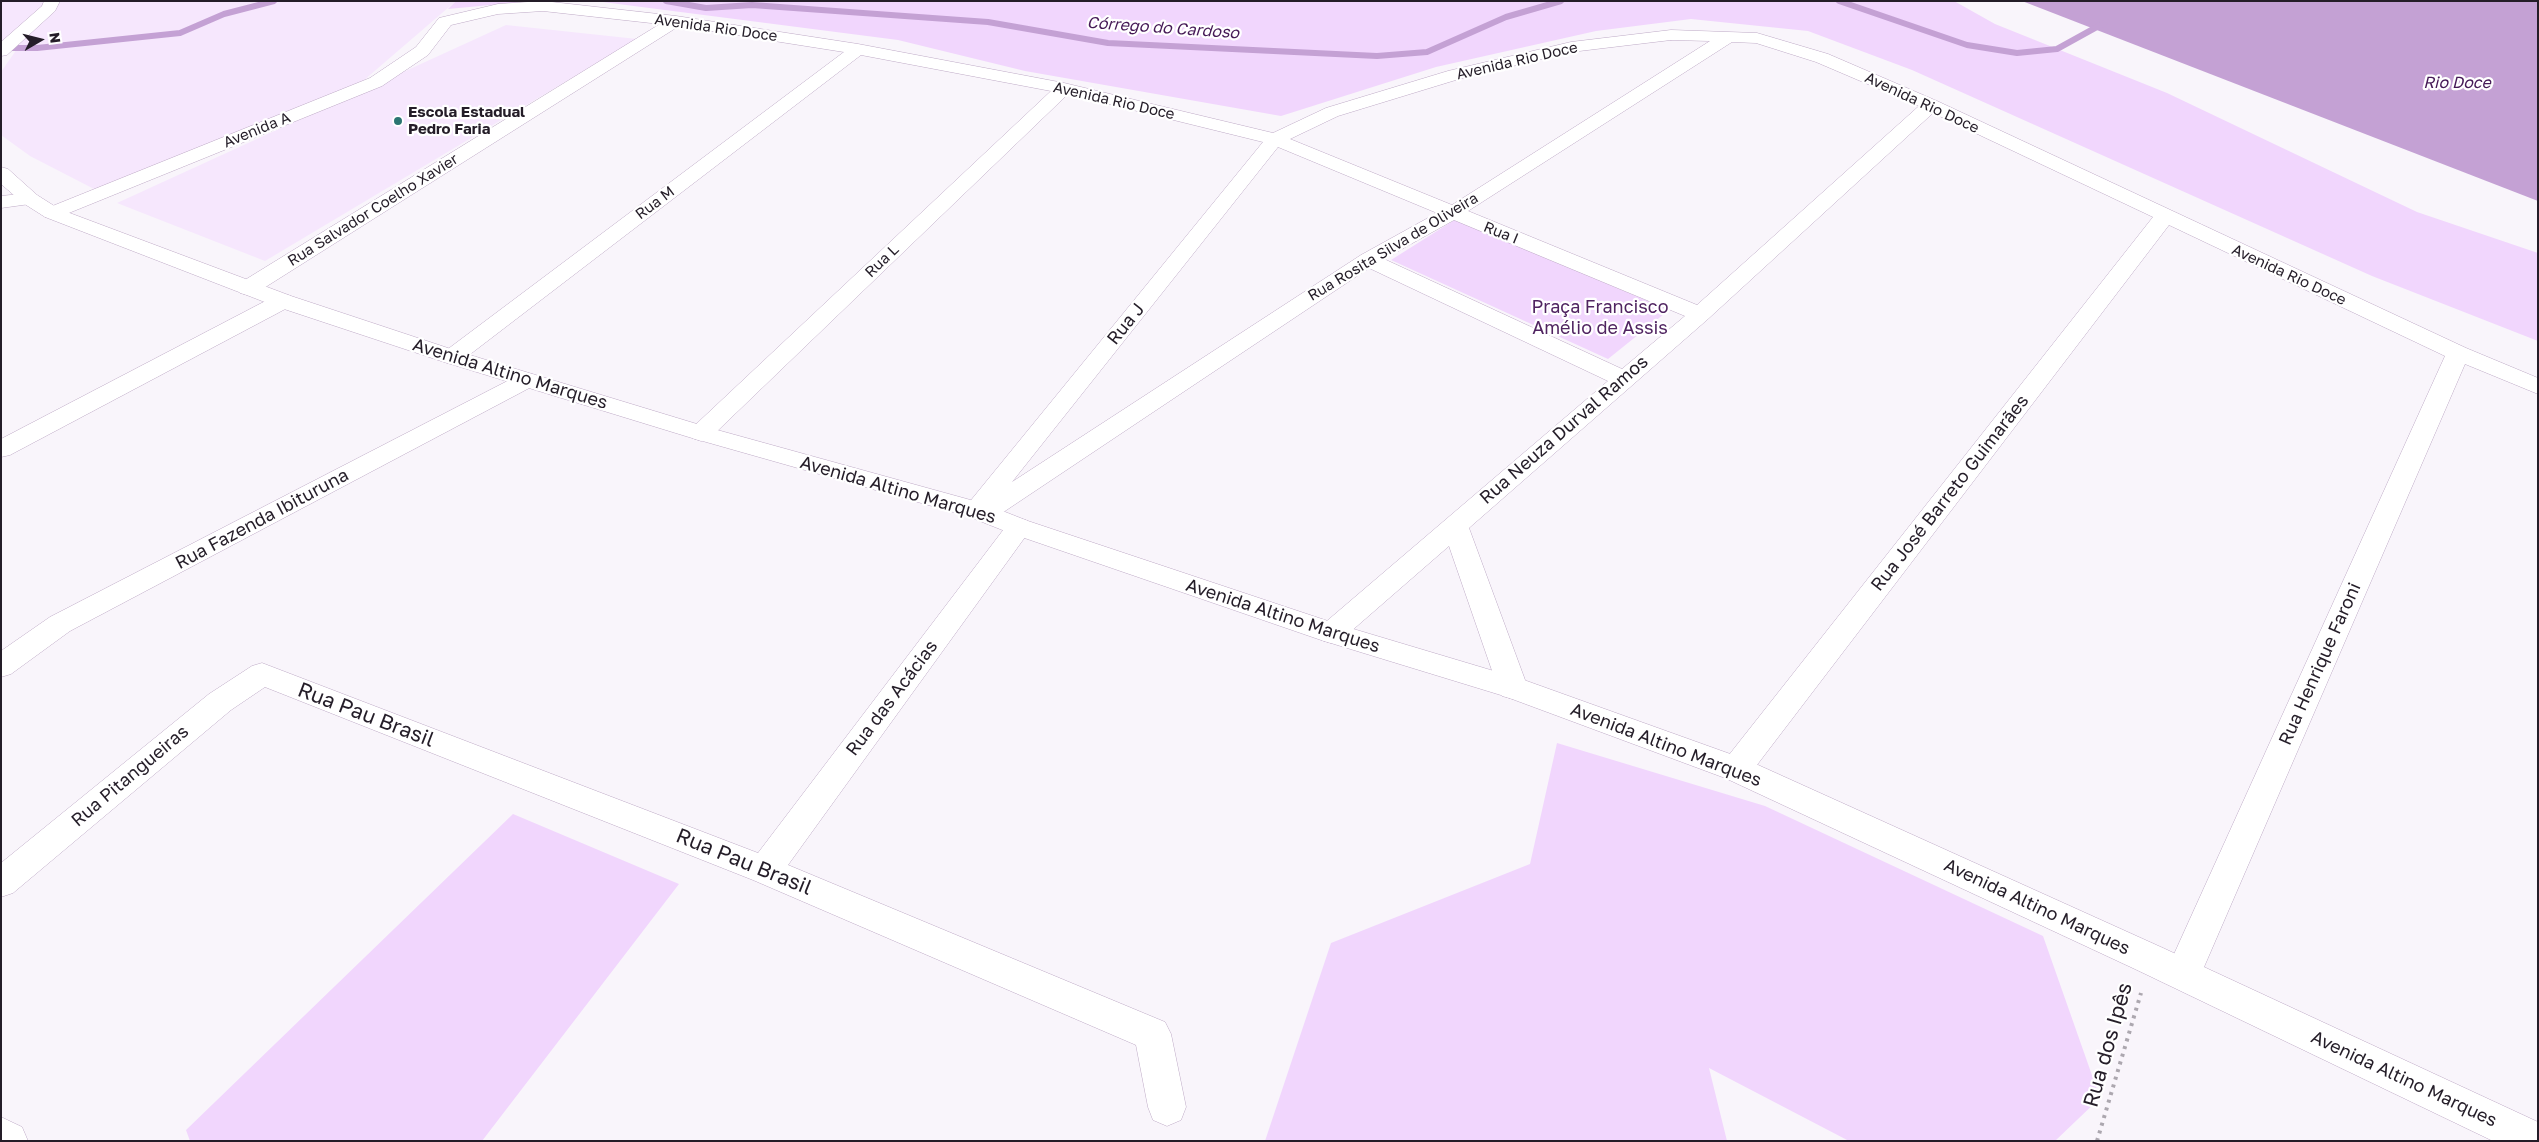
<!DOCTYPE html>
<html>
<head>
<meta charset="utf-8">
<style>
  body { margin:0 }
  #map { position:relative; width:2539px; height:1142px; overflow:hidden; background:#f9f5fb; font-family:"Golos Text",sans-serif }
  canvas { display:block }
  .frame { position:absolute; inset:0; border:2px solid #241d28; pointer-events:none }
  .north { position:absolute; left:15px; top:15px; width:50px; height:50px; -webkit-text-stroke:4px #fff; paint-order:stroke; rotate:82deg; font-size:14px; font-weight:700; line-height:20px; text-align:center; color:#241d28 }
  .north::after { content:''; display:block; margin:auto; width:18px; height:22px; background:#241d28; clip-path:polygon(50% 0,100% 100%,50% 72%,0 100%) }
</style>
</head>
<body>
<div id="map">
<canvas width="2539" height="1142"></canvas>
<div class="frame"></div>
<div class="north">N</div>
</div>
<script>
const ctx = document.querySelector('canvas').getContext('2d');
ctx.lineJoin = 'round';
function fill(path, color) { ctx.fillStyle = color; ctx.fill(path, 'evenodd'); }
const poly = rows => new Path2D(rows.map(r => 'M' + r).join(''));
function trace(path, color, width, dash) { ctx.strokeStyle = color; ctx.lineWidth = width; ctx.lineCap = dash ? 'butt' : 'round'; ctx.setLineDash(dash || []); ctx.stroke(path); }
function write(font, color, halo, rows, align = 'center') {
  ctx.font = font + ' "Golos Text",sans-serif'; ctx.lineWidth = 4.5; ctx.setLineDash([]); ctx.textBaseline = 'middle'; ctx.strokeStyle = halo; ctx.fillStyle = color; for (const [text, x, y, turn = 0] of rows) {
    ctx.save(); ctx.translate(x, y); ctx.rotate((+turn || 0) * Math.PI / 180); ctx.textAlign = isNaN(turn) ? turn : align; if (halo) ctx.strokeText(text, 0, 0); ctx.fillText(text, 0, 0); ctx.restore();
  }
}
const built = poly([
  [1,1,456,1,363,81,96,190,30,156,1,135,1,72,19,46,1,45],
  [506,25,637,39,265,261,117,203]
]);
const green = poly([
  [456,1,533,1,448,9],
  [595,1,1954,1,1995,24,2167,93,2417,212,2538,253,2538,341,2372,276,1912,70,1808,31,1691,19,1596,31,1436,67,1281,116,1025,71,898,40],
  [1456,219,1669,310,1608,359,1391,260],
  [1557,743,1765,806,2043,936,2100,1098,2055,1141,1849,1141,1709,1068,1727,1141,1265,1141,1331,943,1530,864],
  [513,814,679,884,482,1141,190,1141,186,1130]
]);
const water = poly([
  [2022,1,2538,1,2538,201]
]);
const stream = poly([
  [666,1,706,8,752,5,988,22,1108,43,1377,56,1427,52,1506,17,1561,1],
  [1839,1,1967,45,2017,53,2057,49,2104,23],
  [2,48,37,48,180,33,224,14,274,1]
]);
const path = poly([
  [2097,1141,2141,993]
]);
const minor = poly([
  [543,1,676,16,858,44,1064,83,1273,133,1326,108,1448,71,1571,42,1671,30,1757,33,1828,54,1937,101,2466,348,2538,378,2538,394,2465,364,2201,974,2196,985,2183,990,2170,985,2165,974,2445,356,2169,225,1747,778,1736,782,1725,778,1720,769,1725,760,2153,217,1933,113,1708,319,1469,528,1528,688,1524,696,1513,699,1502,696,1498,688,1449,546,1341,640,1331,643,1321,640,1317,633,1321,626,1608,381,1369,268,993,519,984,522,975,519,967,516,963,510,1263,142,1068,94,710,438,701,441,692,438,689,433,692,428,1051,91,861,55,460,362,452,364,444,362,440,357,444,352,844,52,679,26,256,293,248,295,240,293,237,288,240,283,660,24,543,11,498,14,451,25,428,55,382,86,59,217,45,217,42,213,45,209,370,78,416,47,439,18,498,4,543,1],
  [1671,40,1710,41,1452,205,1290,139,1338,116,1459,79,1571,52,1671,40],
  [1732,42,1756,43,1816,62,1919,106,1697,305,1468,211,1732,42],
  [1278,147,1437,213,1361,255,1012,482,1278,147],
  [1454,220,1685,316,1622,369,1384,259,1454,220],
  [30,193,37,195,40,199,37,203,1,208,1,196,30,193],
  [283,294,291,296,294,301,291,306,10,455,1,457,1,439,275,296,283,294],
  [527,373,535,375,539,380,535,385,70,631,11,674,1,677,1,651,50,617,519,375,527,373],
  [1019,518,1028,521,1032,527,1028,533,788,865,1165,1022,1171,1034,1186,1107,1181,1120,1167,1126,1153,1120,1148,1107,1136,1045,753,880,265,687,231,710,13,893,1,897,1,863,209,694,252,666,262,663,758,853,1010,521,1019,518],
  [1,1117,22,1127,28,1141,1,1141,1,1117]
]);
const secondary = poly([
  [44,1,60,1,55,11,7,55,1,56,1,42,42,6,44,1],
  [1,167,8,169,37,195,59,209,291,296,460,352,710,428,985,504,1028,521,1340,625,1524,680,1747,760,2163,948,2538,1122,2538,1141,2493,1141,2137,970,1725,778,1504,696,1321,640,1010,533,967,516,692,438,444,362,275,306,45,217,23,203,1,184,1,167]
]);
const markers = [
  [398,121,5,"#2b7572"]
];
const farStreetnames = [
  ["Avenida Rio Doce",716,28,8],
  ["Avenida Rio Doce",1517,61,-13],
  ["Avenida Rio Doce",1114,101,13],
  ["Avenida Rio Doce",1922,103,25],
  ["Avenida A",257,130,-22],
  ["Rua M",655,203,-37],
  ["Rua Salvador Coelho Xavier",373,210,-32],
  ["Rua I",1501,233,22],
  ["Rua Rosita Silva de Oliveira",1393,247,-31],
  ["Rua L",882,261,-44],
  ["Avenida Rio Doce",2289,275,25]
];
const farPoinames = [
  ["Escola Estadual",408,112],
  ["Pedro Faria",408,129]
];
const farWaternames = [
  ["Córrego do Cardoso",1163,28,4],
  ["Rio Doce",2457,83]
];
const parkNames = [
  ["Praça Francisco",1600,307],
  ["Amélio de Assis",1600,328]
];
const streetNames = [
  ["Rua J",1126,324,-51],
  ["Avenida Altino Marques",510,374,17],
  ["Rua Neuza Durval Ramos",1564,430,-41],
  ["Avenida Altino Marques",898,490,16],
  ["Rua José Barreto Guimarães",1950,493,-52],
  ["Rua Fazenda Ibituruna",262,519,-28],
  ["Avenida Altino Marques",1283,616,18],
  ["Rua Henrique Faroni",2320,664,-66],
  ["Rua das Acácias",892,698,-53],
  ["Avenida Altino Marques",1666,745,21],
  ["Rua Pitangueiras",130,776,-40],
  ["Avenida Altino Marques",2037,907,25],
  ["Avenida Altino Marques",2404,1079,25]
];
const nearStreetnames = [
  ["Rua Pau Brasil",366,715,21],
  ["Rua Pau Brasil",744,862,22],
  ["Rua dos Ipês",2108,1045,-74]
];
fill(built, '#f6e7fd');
fill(green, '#f1d6fd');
fill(water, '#c4a1d4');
trace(stream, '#c4a1d4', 6);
trace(minor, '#beaac6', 1);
trace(secondary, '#beaac6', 1);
trace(path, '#aca7af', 4, [3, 5]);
fill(minor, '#fff');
fill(secondary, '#fff');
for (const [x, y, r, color] of markers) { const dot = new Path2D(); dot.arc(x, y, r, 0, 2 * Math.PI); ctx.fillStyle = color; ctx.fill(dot); trace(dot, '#fff', 2); }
write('15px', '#241d28', '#fff', farStreetnames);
write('bold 15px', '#241d28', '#fff', farPoinames, 'left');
write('italic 16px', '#451956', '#fff', farWaternames);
write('18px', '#502461', '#fff', parkNames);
write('18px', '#241d28', '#fff', streetNames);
write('21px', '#241d28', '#fff', nearStreetnames);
</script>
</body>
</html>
